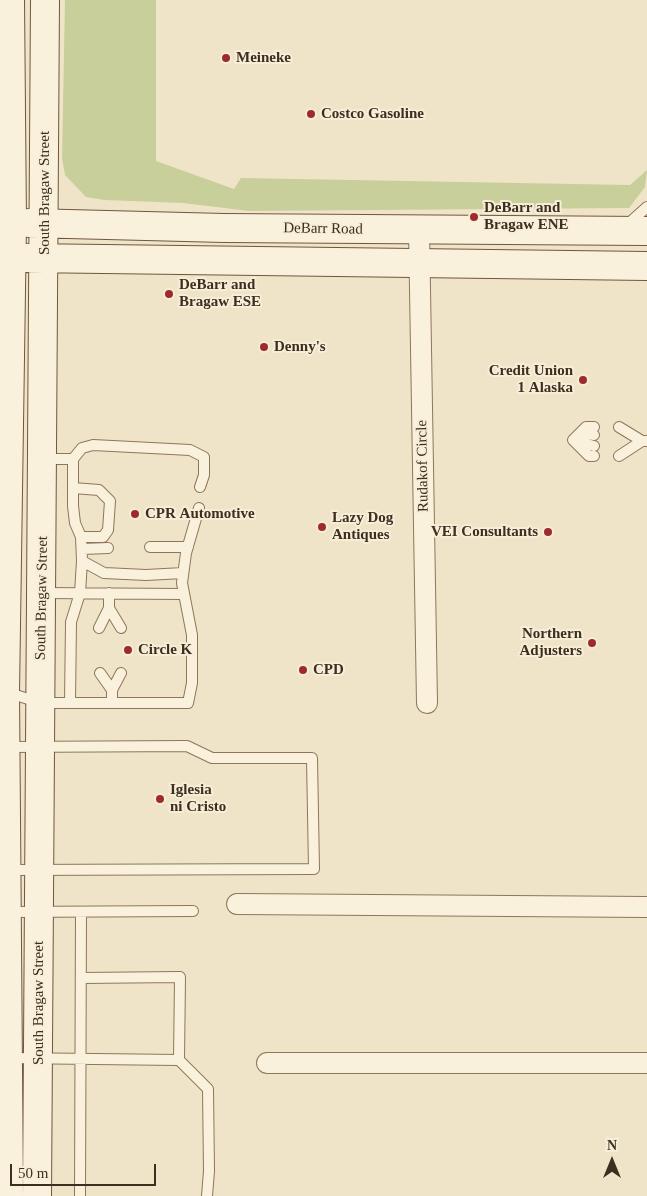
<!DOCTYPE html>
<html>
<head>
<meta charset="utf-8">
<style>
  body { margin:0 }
  #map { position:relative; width:647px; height:1196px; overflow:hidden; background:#f0e4c8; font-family:"Times New Roman",serif }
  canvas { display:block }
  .north { position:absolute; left:587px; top:1136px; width:50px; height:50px; -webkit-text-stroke:4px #f7eed8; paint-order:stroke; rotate:0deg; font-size:14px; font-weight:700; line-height:20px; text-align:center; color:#3d2e20 }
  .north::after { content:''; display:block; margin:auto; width:18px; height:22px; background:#3d2e20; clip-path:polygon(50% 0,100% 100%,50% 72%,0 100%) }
  .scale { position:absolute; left:10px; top:1164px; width:146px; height:22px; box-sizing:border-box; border:2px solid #3d2e20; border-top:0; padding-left:6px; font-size:15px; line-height:18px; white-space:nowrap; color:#3d2e20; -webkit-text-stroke:4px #f7eed8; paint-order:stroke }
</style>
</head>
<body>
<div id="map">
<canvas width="647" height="1196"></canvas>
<div class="north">N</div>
<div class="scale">50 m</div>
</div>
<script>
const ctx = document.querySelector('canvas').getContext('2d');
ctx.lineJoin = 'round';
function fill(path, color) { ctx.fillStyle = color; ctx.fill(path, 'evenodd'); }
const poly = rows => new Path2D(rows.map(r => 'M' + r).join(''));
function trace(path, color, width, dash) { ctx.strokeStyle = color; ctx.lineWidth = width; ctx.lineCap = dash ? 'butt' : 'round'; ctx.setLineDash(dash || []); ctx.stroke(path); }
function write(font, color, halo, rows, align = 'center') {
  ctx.font = font + ' "Times New Roman",serif'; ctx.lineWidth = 4; ctx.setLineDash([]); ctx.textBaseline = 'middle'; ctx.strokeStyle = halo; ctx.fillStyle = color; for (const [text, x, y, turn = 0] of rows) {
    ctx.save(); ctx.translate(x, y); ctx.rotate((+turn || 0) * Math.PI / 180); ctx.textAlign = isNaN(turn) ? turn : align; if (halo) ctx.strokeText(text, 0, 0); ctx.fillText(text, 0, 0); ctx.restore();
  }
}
const green = poly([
  [65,0,156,0,156,161,234,189,241,178,630,185,647,170,645,187,629,208,249,211,183,203,104,200,86,197,65,175,62,158]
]);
const service = poly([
  [627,225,647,207],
  [619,427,642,441,647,441],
  [576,439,587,434,594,435],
  [573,440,589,456,594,456],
  [573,440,586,427,594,427],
  [576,441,594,446],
  [619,456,642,441],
  [44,459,73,459],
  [73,488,99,490,110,501,108,530,103,537,81,537],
  [150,547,188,547],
  [82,549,108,548],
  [82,561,104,573,146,575,183,573],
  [42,593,183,594],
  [109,608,121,628],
  [99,628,109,608,109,593],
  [100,673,112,690],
  [6,692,41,703,188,703,192,683,192,635,182,583,186,553,199,508],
  [70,703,71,622,80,593,82,561,81,537,75,523,73,506,73,459,82,448,93,445,190,450,204,457,204,475,200,487],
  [112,703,112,690,121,673],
  [7,870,314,869,312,758,212,758,187,746,8,747],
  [7,912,193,911],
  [81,978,180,977,179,1060],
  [9,1058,179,1060,208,1089,209,1171,207,1196],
  [80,1196,81,912]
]);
const minor = poly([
  [419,230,427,703],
  [237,904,647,907],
  [267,1063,647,1063]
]);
const secondary = poly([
  [29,223,224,228,647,231],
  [26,258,647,266],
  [9,1196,5,692,12,223,10,0],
  [37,1196,45,0]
]);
const markers = [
  [226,58,5,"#9e2a2b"],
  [311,114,5,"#9e2a2b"],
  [474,217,5,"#9e2a2b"],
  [169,294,5,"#9e2a2b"],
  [264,347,5,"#9e2a2b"],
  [583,380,5,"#9e2a2b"],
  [135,514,5,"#9e2a2b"],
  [322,527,5,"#9e2a2b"],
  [548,532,5,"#9e2a2b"],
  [592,643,5,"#9e2a2b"],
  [128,650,5,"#9e2a2b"],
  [303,670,5,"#9e2a2b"],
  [160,799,5,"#9e2a2b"]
];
const poiNames = [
  ["Meineke",236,58],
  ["Costco Gasoline",321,114],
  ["DeBarr and",484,208],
  ["Bragaw ENE",484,225],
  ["DeBarr and",179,285],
  ["Bragaw ESE",179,302],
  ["Denny's",274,347],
  ["Credit Union",573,371,"right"],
  ["1 Alaska",573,388,"right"],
  ["CPR Automotive",145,514],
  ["Lazy Dog",332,518],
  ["Antiques",332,535],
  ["VEI Consultants",538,532,"right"],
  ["Northern",582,634,"right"],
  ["Adjusters",582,651,"right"],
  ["Circle K",138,650],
  ["CPD",313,670],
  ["Iglesia",170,790],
  ["ni Cristo",170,807]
];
const streetNames = [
  ["South Bragaw Street",45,193,-90],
  ["DeBarr Road",323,229,1],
  ["Rudakof Circle",423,466,-91],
  ["South Bragaw Street",42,598,-89],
  ["South Bragaw Street",39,1003,-90]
];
fill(green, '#c9cf9b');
trace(service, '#8d765c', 12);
trace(minor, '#8d765c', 22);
trace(secondary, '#6f573f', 30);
trace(service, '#faf1dc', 10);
trace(minor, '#faf1dc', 20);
trace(secondary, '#faf1dc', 28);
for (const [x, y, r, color] of markers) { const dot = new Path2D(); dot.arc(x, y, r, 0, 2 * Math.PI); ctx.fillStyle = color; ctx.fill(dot); trace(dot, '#f7eed8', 2); }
write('bold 15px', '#3d2e20', '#f7eed8', poiNames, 'left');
write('15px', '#3d2e20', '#f7eed8', streetNames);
</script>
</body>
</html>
